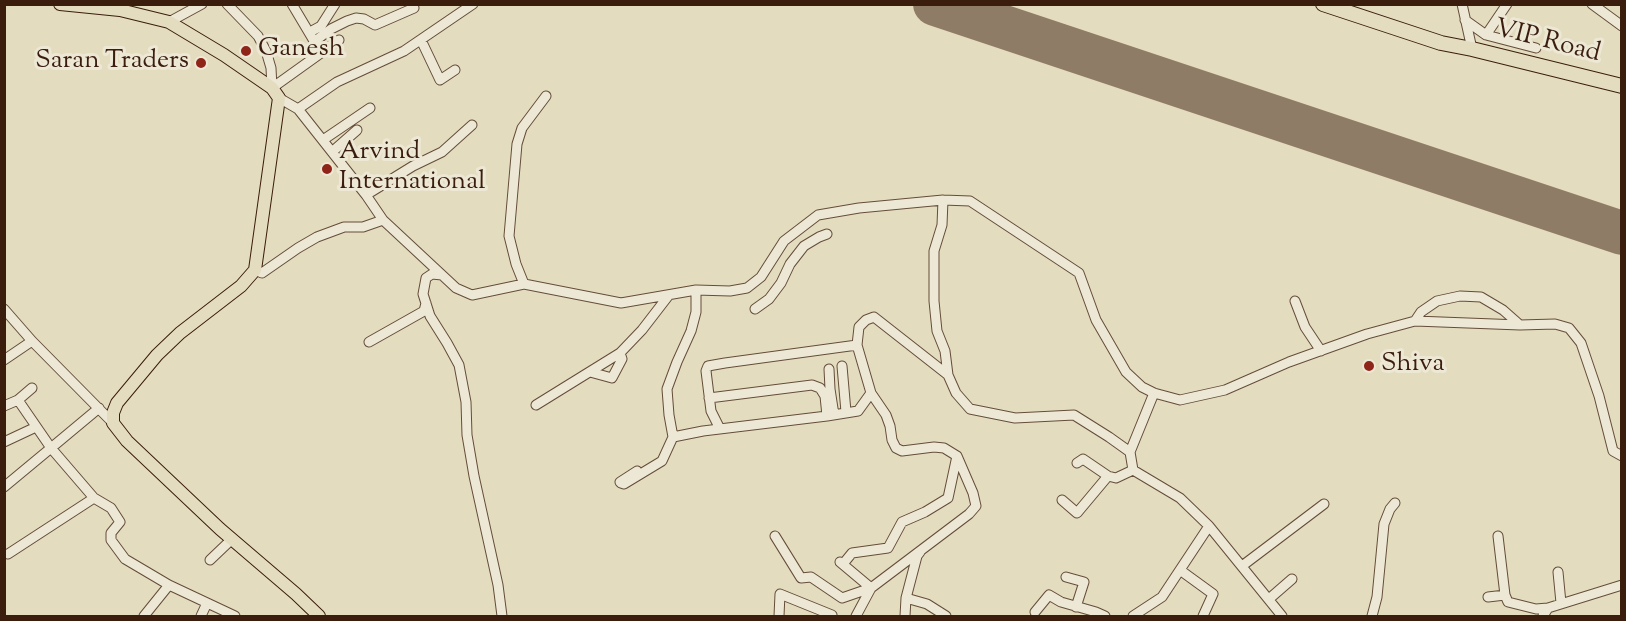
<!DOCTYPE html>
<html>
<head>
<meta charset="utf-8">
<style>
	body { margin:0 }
	#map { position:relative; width:1626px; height:621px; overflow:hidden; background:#e4dcbe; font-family:"Sorts Mill Goudy",serif }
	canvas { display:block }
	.frame { position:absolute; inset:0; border:6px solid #3a1d0d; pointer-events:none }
</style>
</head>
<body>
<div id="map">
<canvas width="1626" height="621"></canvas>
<div class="frame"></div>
</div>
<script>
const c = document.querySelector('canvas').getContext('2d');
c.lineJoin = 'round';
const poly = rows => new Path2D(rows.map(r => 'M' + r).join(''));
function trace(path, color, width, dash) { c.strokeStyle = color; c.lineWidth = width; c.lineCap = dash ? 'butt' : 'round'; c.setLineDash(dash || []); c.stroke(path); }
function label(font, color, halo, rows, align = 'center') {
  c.font = font + ' "Sorts Mill Goudy",serif'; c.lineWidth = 6; c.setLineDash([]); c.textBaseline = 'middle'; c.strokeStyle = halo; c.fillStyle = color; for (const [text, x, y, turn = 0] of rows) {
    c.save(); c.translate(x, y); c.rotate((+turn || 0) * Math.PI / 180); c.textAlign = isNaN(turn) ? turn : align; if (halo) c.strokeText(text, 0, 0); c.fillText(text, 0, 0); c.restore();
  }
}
const runway = poly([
	[935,4,1622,233]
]);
const minor = poly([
	[227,4,258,36,266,51,271,68,272,88],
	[292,4,317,46],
	[1462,4,1472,49],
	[1592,4,1622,26],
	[1465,20,1486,35,1536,48],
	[169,22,202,4],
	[310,32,321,26,335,4],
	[1486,35,1507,4],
	[421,40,440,80,455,70],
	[315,41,331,29,347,21,356,18,364,19,375,25,414,8,411,4],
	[272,88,339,40],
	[546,96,522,128,517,144,509,236,516,264,524,284,621,303,696,290,730,291,747,288,761,277,784,241,818,215,859,208,943,200,970,201,1079,273,1096,320,1126,372,1142,387,1154,393,1180,400,1225,390,1289,362,1367,334,1415,321,1520,325,1555,324,1569,328,1581,343,1599,396,1613,451,1622,456],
	[279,98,298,109,366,195,383,220,456,288,472,295,524,284],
	[298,109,337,82,404,51,473,4],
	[323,140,370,108],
	[332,152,357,130],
	[366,195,413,166,442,152,472,125],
	[943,200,942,225,934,251,934,301,937,331,945,351,948,375,956,393,970,409,1015,418,1074,415,1109,437,1130,452,1133,470,1180,498,1209,526,1282,616],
	[255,270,262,273,298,248,317,237,344,227,363,227,383,220],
	[442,275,432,274,426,278,423,294,430,316,447,343,459,365,466,402,467,435,474,476,498,585,502,616],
	[1295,301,1305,327,1321,351],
	[4,309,32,341],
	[755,309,769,299,781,283,790,264,804,246,819,237,827,234],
	[1415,321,1421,312,1437,301,1460,296,1481,297,1503,310,1520,325],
	[369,342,424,311,426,303],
	[4,360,32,341,113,423],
	[842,366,846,412],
	[829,369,830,389,834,415],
	[590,372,612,378,622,359,620,353],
	[709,398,812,385,820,388,825,396,827,416],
	[18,400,32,388],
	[536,405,620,353,642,330,669,295],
	[4,406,18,400,51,448,99,408],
	[720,429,711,411,706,371,708,366,725,363,857,345],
	[673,437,703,431,827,416,858,411,871,393],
	[4,442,36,427],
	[1130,452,1154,393],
	[1077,463,1083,459,1108,476,1116,478,1133,470],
	[637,471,620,482,621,483,624,484,662,461,673,437,669,415,667,389,677,362,691,331,696,312,696,290],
	[4,487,51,448,94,498,111,508,120,522,111,533,111,540,125,559,169,585,235,616],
	[1062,500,1077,513,1108,476],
	[775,536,801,578,811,577,842,598,871,588,840,562],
	[1498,536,1505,595,1508,602,1536,609,1548,608],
	[8,554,94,498],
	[210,560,232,539],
	[843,564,852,553,888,548,902,522,925,512,948,498,957,456],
	[1242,566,1324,504],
	[1180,570,1213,594,1203,616],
	[1558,572,1561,603],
	[1066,577,1084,582,1076,607],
	[1488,597,1505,595],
	[906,598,927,604,946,616],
	[1269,599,1292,579],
	[1035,612,1049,595,1061,602,1096,612,1105,616],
	[144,616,169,585],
	[201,616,207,603],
	[779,616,780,594,832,615],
	[856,616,871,588,969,514,976,506,973,493,957,456,944,448,934,447,902,451,896,448,892,440,890,426,886,415,871,393,857,345,859,327,866,320,874,317,948,375],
	[905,616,906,598,917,556,920,552],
	[1133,616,1162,597,1209,526],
	[1372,616,1377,597,1384,524,1390,509,1395,503],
	[1543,616,1548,608,1622,585]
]);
const major = poly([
	[60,4,120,10,169,22,224,55,272,88,279,98,255,270,241,286,180,333,157,355,117,403,113,413,113,423,127,441,220,529,296,594,319,616]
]);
const highway = poly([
	[1323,4,1441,43,1472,49,1622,86]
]);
const markers = [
	[246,51,6,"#8f2418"],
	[201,63,6,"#8f2418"],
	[327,169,6,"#8f2418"],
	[1369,366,6,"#8f2418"]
];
const streetNames = [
	["VIP Road",1547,43,14]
];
const poiNames = [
	["Ganesh",258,51],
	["Saran Traders",189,63,"right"],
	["Arvind",339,154],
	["International",339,184],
	["Shiva",1381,366]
];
trace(runway, '#8f7c66', 44);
trace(minor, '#644d39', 11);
trace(major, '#3a1d0d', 14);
trace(highway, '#3a1d0d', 16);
trace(minor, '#ede8d5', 9);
trace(major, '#e4dcbe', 12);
trace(highway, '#e4dcbe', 14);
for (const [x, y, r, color] of markers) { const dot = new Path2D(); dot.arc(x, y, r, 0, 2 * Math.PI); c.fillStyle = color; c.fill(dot); trace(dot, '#ede8d5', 2); }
label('26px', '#3a1d0d', '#ede8d5', streetNames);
label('26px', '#3a1d0d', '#ede8d5', poiNames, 'left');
</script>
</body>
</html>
